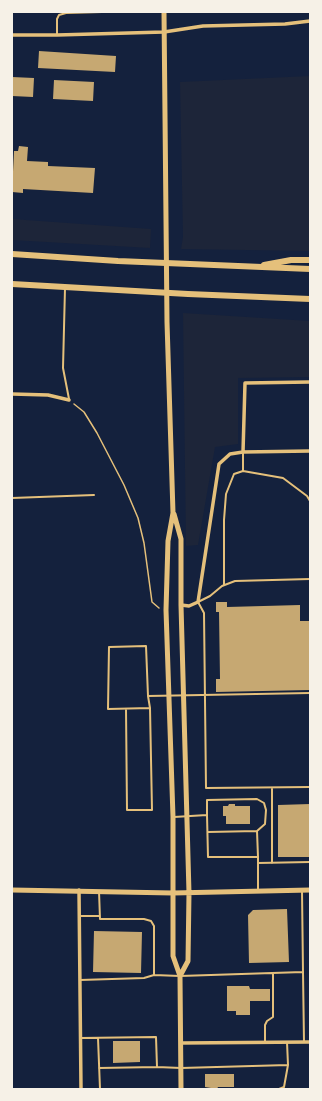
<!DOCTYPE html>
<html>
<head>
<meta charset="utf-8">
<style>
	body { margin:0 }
	#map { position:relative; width:322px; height:1101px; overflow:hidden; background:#14213d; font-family:"Asap Condensed",sans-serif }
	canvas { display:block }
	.frame { position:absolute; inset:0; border:13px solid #f6f1e7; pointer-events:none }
</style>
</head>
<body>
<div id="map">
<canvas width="322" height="1101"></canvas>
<div class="frame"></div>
</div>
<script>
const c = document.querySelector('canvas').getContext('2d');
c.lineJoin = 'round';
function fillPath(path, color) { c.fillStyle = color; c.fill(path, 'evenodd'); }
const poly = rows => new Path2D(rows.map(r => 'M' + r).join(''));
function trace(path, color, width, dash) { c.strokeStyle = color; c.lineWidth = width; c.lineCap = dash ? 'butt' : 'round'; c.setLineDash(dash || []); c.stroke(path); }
const green = poly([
	[310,76,310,251,181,249,183,237,180,82],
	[12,219,151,229,150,248,12,240],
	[183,313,310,321,310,377,238,378,238,444,215,447,198,545,186,546]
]);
const building = poly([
	[39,51,116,56,115,72,38,68],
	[12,77,34,78,33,97,12,96],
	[54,80,94,82,93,101,53,99],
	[19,146,28,147,27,161,48,162,48,166,95,168,93,193,23,189,23,193,12,192,14,151,18,151],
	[216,602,227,602,227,607,300,605,300,621,310,621,310,690,216,692,216,679,220,679,219,612,216,612],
	[229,804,235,804,235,806,250,806,250,824,226,824,226,816,223,816,223,806,228,806],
	[310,804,310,857,278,857,278,805],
	[287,909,289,962,249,963,248,915,253,910],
	[94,931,142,932,141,973,93,972],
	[227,986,249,986,250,989,270,989,270,1001,250,1001,250,1015,236,1015,236,1011,227,1011],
	[113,1041,140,1041,140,1062,113,1063],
	[205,1074,234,1074,234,1087,218,1087,217,1089,205,1087]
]);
const path = poly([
	[74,404,84,412,97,433,124,485,138,518,144,543,152,602,159,608]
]);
const service = poly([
	[57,34,57,19,59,15,66,13,102,12],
	[65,288,63,368,69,399],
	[243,471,283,478,307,496,310,501],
	[12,498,94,495],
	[310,579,235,581,222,586,210,596,198,602,204,613,206,788,310,787],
	[224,585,224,520,226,494,234,474,243,471,243,452],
	[148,696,310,693],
	[126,709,127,810,152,810,150,708,148,696,146,646,109,647,108,709,150,708],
	[272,788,272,863],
	[207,815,207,800,257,799,264,803,266,810,265,824,257,831,208,832],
	[174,817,207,815,208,857,258,857,258,890],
	[257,831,258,857],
	[258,863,310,862],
	[99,891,100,919,144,919,151,921,154,926,154,975,180,976,303,972,302,891],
	[79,916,100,916],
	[303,972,304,1042],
	[80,980,144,978,154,975],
	[80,1038,156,1037,157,1067],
	[98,1038,100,1089],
	[265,1042,265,1025,267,1021,273,1017,273,973],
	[99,1068,157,1067,181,1068,288,1065],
	[279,1089,284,1087,288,1065,287,1042]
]);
const minor = poly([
	[12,35,57,35,164,32,203,26,285,24,310,21],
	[12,394,48,395,69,400],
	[243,452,245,383,310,382],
	[181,605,189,606,198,602,219,464,230,454,243,452,310,451],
	[79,890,81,1089],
	[181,1043,310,1042]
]);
const secondary = poly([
	[164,12,167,322,173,513,168,541,166,610,173,817,173,956,180,976,181,1089],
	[174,514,181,539,181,605,189,893,188,961,180,976],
	[12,890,173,893,310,890]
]);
const motorway = poly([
	[12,254,118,261,310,269],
	[264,265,291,260,310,260],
	[12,284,188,294,310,299]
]);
fillPath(green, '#1d2539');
fillPath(building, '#c6a872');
trace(path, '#e5c07b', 1.5);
trace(service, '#e5c07b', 2);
trace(minor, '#e5c07b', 3.5);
trace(secondary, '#e5c07b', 5);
trace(motorway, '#e5c07b', 6);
</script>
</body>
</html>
